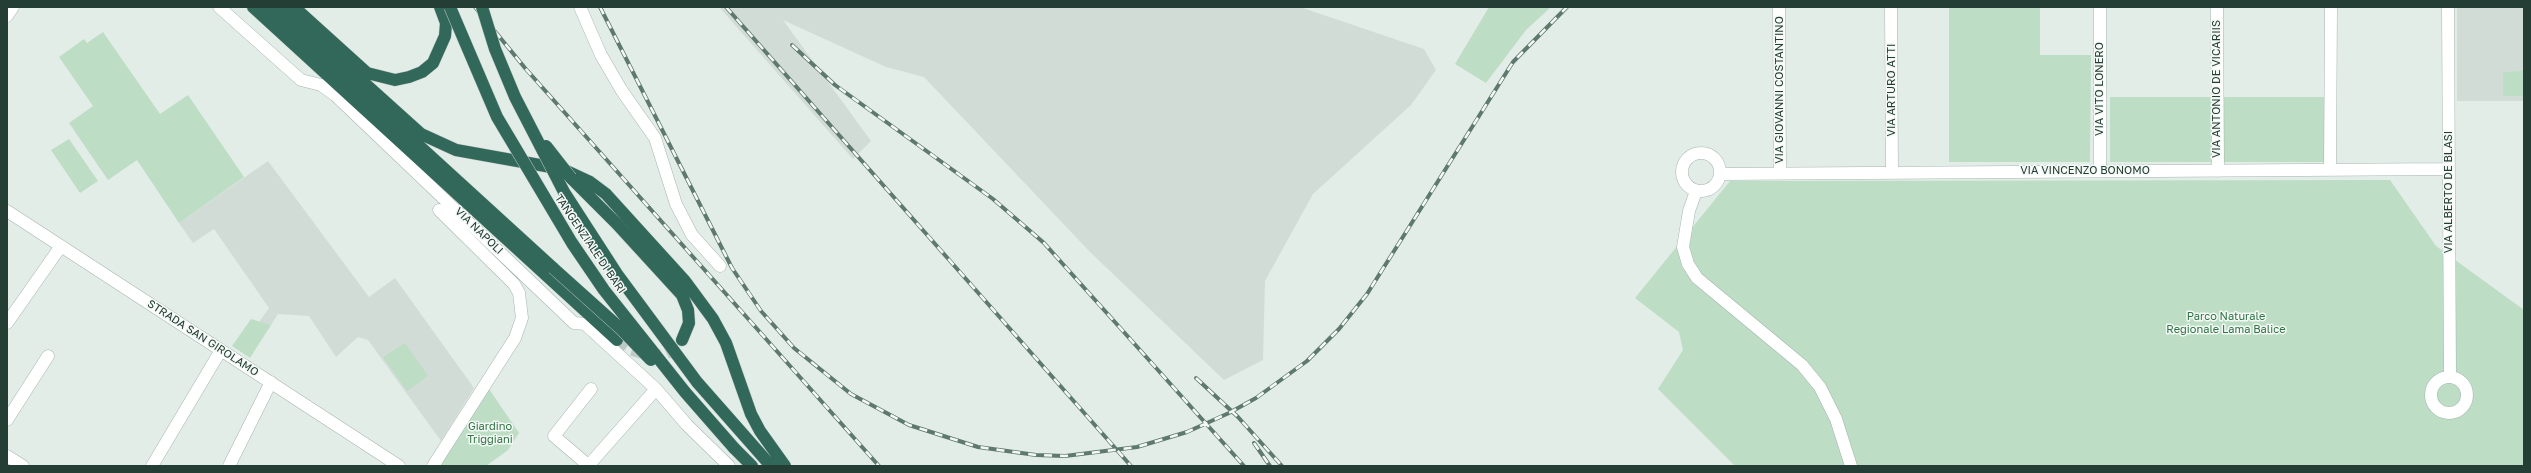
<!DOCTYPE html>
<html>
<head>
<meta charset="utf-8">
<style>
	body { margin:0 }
	#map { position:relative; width:2531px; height:473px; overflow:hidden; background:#e3ede8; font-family:"Golos Text",sans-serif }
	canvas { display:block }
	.frame { position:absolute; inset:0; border:8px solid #243d35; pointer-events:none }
</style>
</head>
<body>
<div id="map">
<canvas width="2531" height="473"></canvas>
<div class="frame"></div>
</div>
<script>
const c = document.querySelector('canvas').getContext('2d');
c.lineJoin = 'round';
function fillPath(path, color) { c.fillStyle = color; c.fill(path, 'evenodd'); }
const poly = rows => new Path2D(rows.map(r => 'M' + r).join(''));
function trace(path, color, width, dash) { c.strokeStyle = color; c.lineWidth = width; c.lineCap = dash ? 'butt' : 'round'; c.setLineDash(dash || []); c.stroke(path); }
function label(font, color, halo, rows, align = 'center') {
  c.font = font + ' "Golos Text",sans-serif'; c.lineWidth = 3; c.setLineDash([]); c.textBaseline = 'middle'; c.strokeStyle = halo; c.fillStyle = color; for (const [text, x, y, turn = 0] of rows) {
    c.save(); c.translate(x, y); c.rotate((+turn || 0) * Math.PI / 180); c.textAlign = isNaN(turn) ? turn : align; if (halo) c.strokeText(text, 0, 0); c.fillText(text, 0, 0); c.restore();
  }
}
const built = poly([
	[719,7,1300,7,1424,49,1436,70,1411,105,1313,194,1265,281,1263,360,1224,380,1090,252,924,77,886,67,783,20,871,141,853,159],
	[2457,7,2524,7,2524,101,2457,101],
	[268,161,369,297,395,278,474,388,441,441,368,340,358,337,336,357,309,316,278,314,271,325,259,322,269,308,214,229,193,243,179,223]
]);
const green = poly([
	[1489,7,1551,7,1526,30,1486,83,1455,64],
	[1949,7,2040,7,2040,55,2091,55,2090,162,1949,162],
	[103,32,160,114,188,95,244,177,179,223,137,160,108,180,69,123,93,106,59,57,84,39,87,43],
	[2524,71,2524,96,2503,96,2503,72],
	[2110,97,2211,97,2211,162,2110,162],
	[2224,97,2324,97,2324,162,2224,162],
	[69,139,98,181,80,193,51,150],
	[2390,180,2436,246,2524,310,2524,466,1735,466,1658,389,1683,350,1679,332,1635,298,1730,181],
	[251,319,271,325,250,358,232,346],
	[405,343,428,376,407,391,383,357],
	[489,389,519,433,508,450,486,466,440,466]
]);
const highwayTunnel = poly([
	[617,340,629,349,652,356,663,355,675,349,682,340]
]);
const minor = poly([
	[219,7,301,80,321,85,335,95,574,323,585,324,656,389,687,425,729,466],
	[580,7,601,55,622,91,655,138,676,204,692,235,720,266],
	[1779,7,1780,173],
	[1891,7,1892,172],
	[2100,7,2100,171],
	[2217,7,2218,171],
	[2448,7,2450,377],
	[7,16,13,7],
	'1682 172a19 19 0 1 1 38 0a19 19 0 1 1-38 0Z',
	[2330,170,2331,7],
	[1721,174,2449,169],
	[1696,191,1689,211,1683,247,1688,264,1697,278,1802,365,1820,387,1836,419,1851,466],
	[7,211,399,466],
	[7,323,61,246],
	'2431 395a18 18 0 1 1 36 0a18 18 0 1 1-36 0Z',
	[7,420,48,356],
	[7,456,23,466],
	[152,466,221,350],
	[229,466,271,382],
	[433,466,515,338,522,318,519,293,514,284,439,210],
	[588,466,656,389],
	[589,466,554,436,591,389]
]);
const highway = poly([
	[253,7,617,340],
	[267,7,553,268],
	[280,7,421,134,456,150,562,169,590,182,606,194,685,281,713,319,726,343,751,414,760,431,785,466],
	[294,7,367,73,395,80,409,77,422,72,433,63,445,36,446,23,440,7],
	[571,178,617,224,682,295,688,310,689,323,682,340],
	[697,382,771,466],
	[734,448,752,466]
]);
const rail = poly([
	[475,7,525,68,879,466],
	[600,7,732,268,761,311,794,348,851,394,909,425,978,447,1036,455,1065,456,1137,447,1187,432,1229,413,1256,398,1307,361,1339,329,1367,294,1513,62,1567,7],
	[726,7,1131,466],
	[792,45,835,85,993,199,1044,243,1244,466],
	[1196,378,1238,417,1282,466],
	[1254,443,1270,466]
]);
const highwayBridge = poly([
	[450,7,497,117,572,243,604,290,685,392,734,448],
	[482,7,495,49,515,97,564,192,617,274,697,382],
	[546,146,571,178],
	[553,268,621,329,651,360]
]);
const streetNames = [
	["VIA VITO LONERO",2100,89,-90],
	["VIA ANTONIO DE VICARIIS",2217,89,-90],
	["VIA GIOVANNI COSTANTINO",1780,90,-90],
	["VIA ARTURO ATTI",1892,90,-90],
	["VIA VINCENZO BONOMO",2085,171],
	["VIA ALBERTO DE BLASI",2449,192,-90],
	["VIA NAPOLI",479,231,44],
	["TANGENZIALE DI BARI",590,244,56],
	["STRADA SAN GIROLAMO",203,338,33]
];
const parkNames = [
	["Parco Naturale",2226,317],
	["Regionale Lama Balice",2226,330],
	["Giardino",490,427],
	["Triggiani",490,440]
];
fillPath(built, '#d2dcd7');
fillPath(green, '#bdddc4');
trace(highwayTunnel, '#bdcac4', 12, [12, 6]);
trace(minor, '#a6b5af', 13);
trace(highway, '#c2c9c6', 13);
trace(minor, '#fff', 12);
trace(highway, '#31685a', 12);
trace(rail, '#5e7970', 4);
trace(rail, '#f4f9f6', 2.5, [8]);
trace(highwayBridge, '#c2c9c6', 13, []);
trace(highwayBridge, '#31685a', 12);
label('11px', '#243d35', '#f4f9f6', streetNames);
label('11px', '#2f7346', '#f4f9f6', parkNames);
</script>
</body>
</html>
